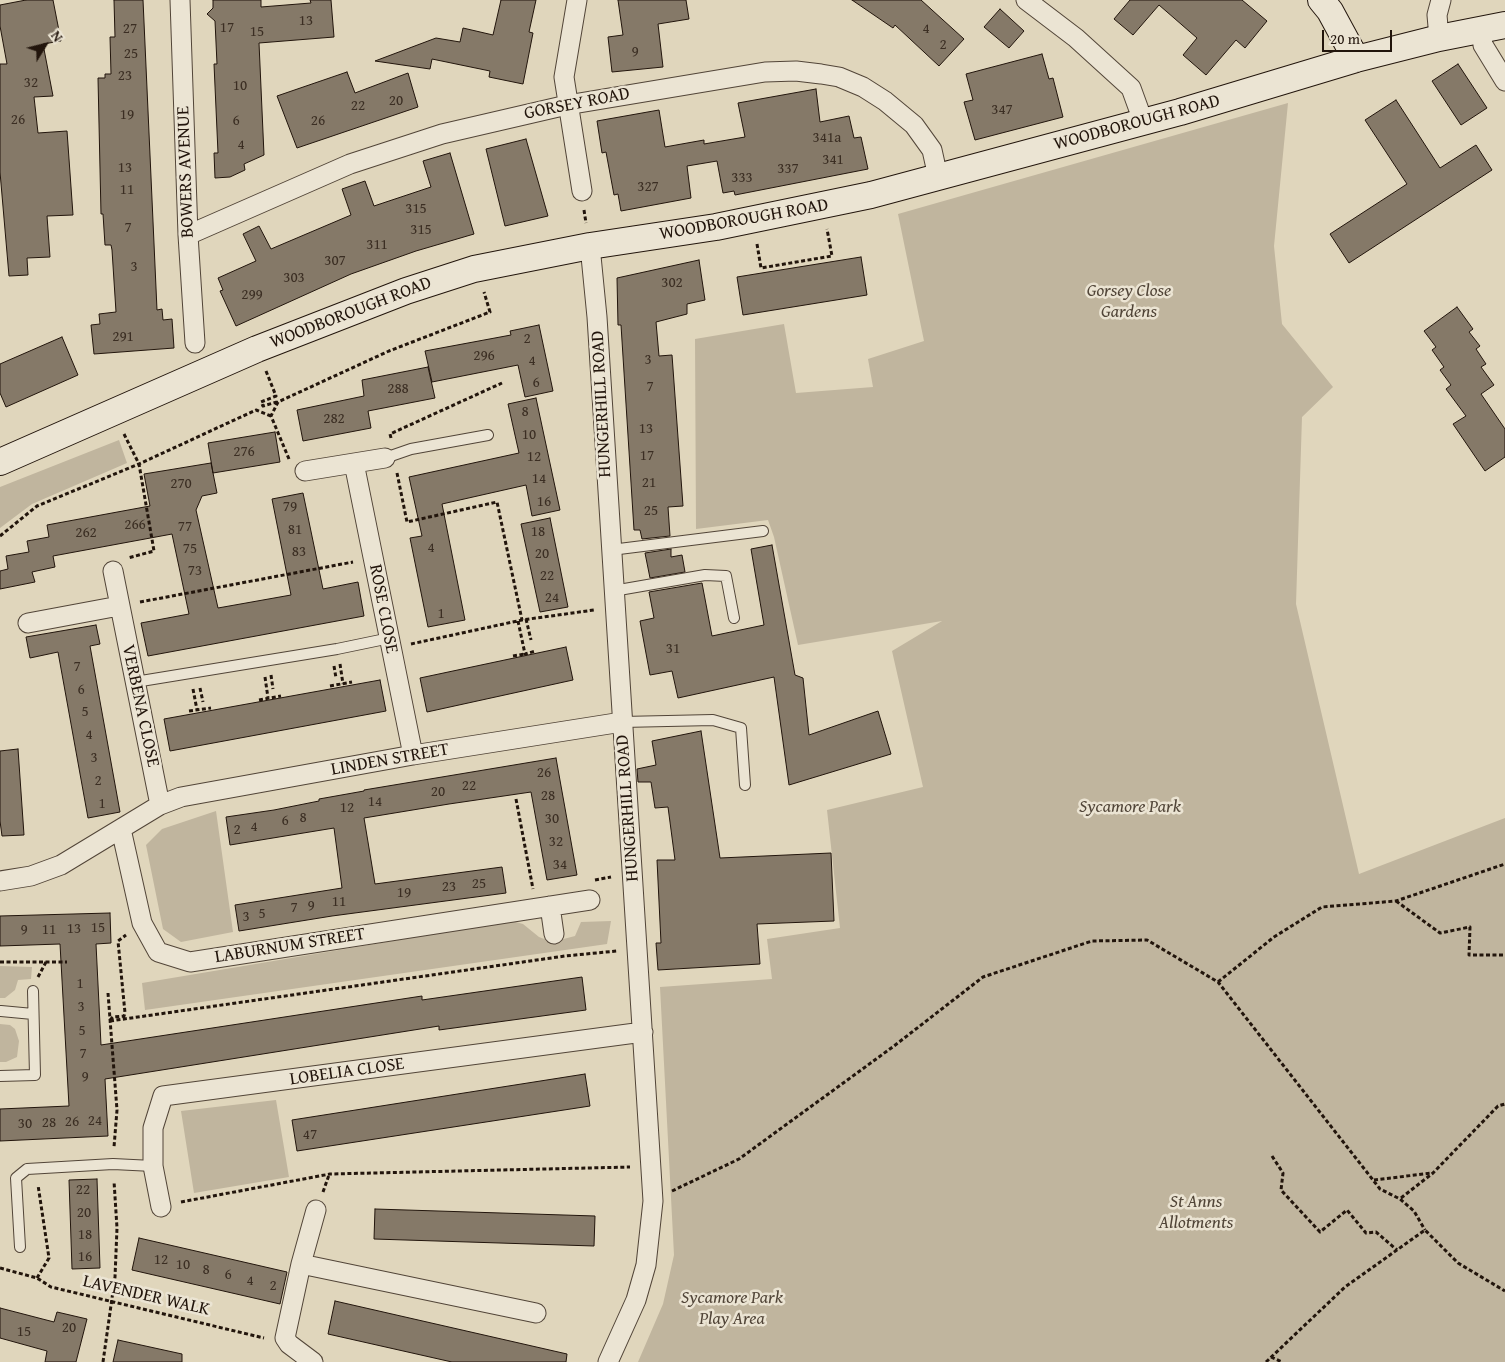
<!DOCTYPE html>
<html>
<head>
<meta charset="utf-8">
<style>
	body { margin:0 }
	#map { position:relative; width:1505px; height:1362px; overflow:hidden; background:#e0d6bc; font-family:"Gentium Book Plus",serif }
	canvas { display:block }
	.north { position:absolute; left:20px; top:20px; width:50px; height:50px; -webkit-text-stroke:4px #ebe4d3; paint-order:stroke; rotate:54deg; font-size:14px; font-weight:700; line-height:20px; text-align:center; color:#22150c }
	.north::after { content:''; display:block; margin:auto; width:18px; height:22px; background:#22150c; clip-path:polygon(50% 0,100% 100%,50% 72%,0 100%) }
	.scale { position:absolute; left:1322px; top:30px; width:70px; height:22px; box-sizing:border-box; border:2px solid #22150c; border-top:0; padding-left:6px; font-size:15px; line-height:18px; white-space:nowrap; color:#22150c; -webkit-text-stroke:4px #ebe4d3; paint-order:stroke }
</style>
</head>
<body>
<div id="map">
<canvas width="1505" height="1362"></canvas>
<div class="north">N</div>
<div class="scale">20 m</div>
</div>
<script>
const c = document.querySelector('canvas').getContext('2d');
c.lineJoin = 'round';
function fillPath(path, color) { c.fillStyle = color; c.fill(path, 'evenodd'); }
const poly = rows => new Path2D(rows.map(r => 'M' + r).join(''));
function trace(path, color, width, dash) { c.strokeStyle = color; c.lineWidth = width; c.lineCap = dash ? 'butt' : 'round'; c.setLineDash(dash || []); c.stroke(path); }
function label(font, color, halo, rows, align = 'center') {
  c.font = font + ' "Gentium Book Plus",serif'; c.lineWidth = 5; c.setLineDash([]); c.textBaseline = 'middle'; c.strokeStyle = halo; c.fillStyle = color; for (const [text, x, y, turn = 0] of rows) {
    c.save(); c.translate(x, y); c.rotate((+turn || 0) * Math.PI / 180); c.textAlign = isNaN(turn) ? turn : align; if (halo) c.strokeText(text, 0, 0); c.fillText(text, 0, 0); c.restore();
  }
}
const green = poly([
	[1288,103,1274,246,1282,324,1333,387,1302,417,1296,604,1359,874,1505,818,1505,1362,638,1362,663,1304,674,1255,660,987,772,979,767,939,840,928,827,810,923,787,892,651,942,621,798,645,774,537,768,520,696,529,695,339,784,324,796,393,873,387,868,359,924,341,898,214],
	[119,440,127,463,32,504,0,528,0,487],
	[216,811,233,932,181,942,163,929,146,845,162,829],
	[512,921,523,924,539,937,552,942,575,936,581,922,611,921,607,944,145,1010,142,983],
	[0,966,32,967,31,979,18,980,15,990,5,998,0,998],
	[0,1024,10,1025,15,1029,19,1041,17,1057,6,1062,0,1062],
	[276,1100,289,1177,194,1193,181,1111]
]);
const building = poly([
	[26,0,53,0,61,41,43,44,53,96,34,97,38,133,67,131,73,215,47,216,50,257,27,258,28,275,9,276,0,172,0,64,7,64,0,26,0,5,26,0],
	[114,0,143,0,157,310,162,309,163,320,172,319,174,348,94,354,91,325,100,324,99,314,116,312,112,250,111,245,105,245,103,214,101,214,98,78,105,78,105,74,111,74,110,37,115,37,114,0],
	[213,0,261,0,261,7,311,3,310,0,331,0,334,37,259,43,264,155,244,164,245,170,230,177,215,178,214,153,218,153,214,64,217,64,215,21,207,14,213,8,213,0],
	[501,0,536,0,529,32,533,33,523,84,489,77,490,71,432,59,430,69,375,61,436,38,460,42,463,28,493,35,501,0],
	[618,0,686,0,689,19,658,24,663,67,612,72,608,37,623,35,618,0],
	[852,0,921,0,964,39,939,66,895,25,893,28,852,0],
	[1130,0,1242,0,1267,21,1245,48,1236,40,1206,75,1183,55,1197,38,1159,5,1133,35,1114,19,1130,0],
	[1000,9,1024,31,1009,48,984,27,1000,9],
	[1042,54,1049,79,1053,78,1063,117,975,140,964,102,973,100,966,74,1042,54],
	[1458,64,1487,108,1461,125,1432,81,1458,64],
	[347,72,355,93,408,73,418,107,297,148,277,96,347,72],
	[816,89,820,122,849,116,854,138,861,137,868,169,735,195,734,191,723,193,717,161,687,166,691,198,621,211,618,194,614,195,606,152,602,153,597,121,659,110,665,147,704,140,704,144,745,137,738,103,816,89],
	[1396,100,1440,168,1476,145,1492,170,1349,263,1330,234,1407,184,1365,120,1396,100],
	[526,139,548,216,505,226,486,149,526,139],
	[450,153,474,234,416,251,351,274,236,326,220,291,223,290,218,278,256,261,243,234,259,226,271,249,351,215,342,189,365,181,374,206,431,187,423,161,450,153],
	[861,257,867,295,743,315,737,277,861,257],
	[699,260,705,300,687,304,687,314,656,322,659,356,672,355,683,506,668,507,670,536,642,539,640,530,634,530,621,325,618,325,617,278,699,260],
	[1457,307,1473,329,1469,332,1480,346,1476,349,1486,364,1481,367,1494,385,1481,394,1505,429,1505,457,1485,471,1453,424,1466,416,1446,389,1451,385,1440,370,1444,367,1432,350,1436,347,1424,331,1457,307],
	[539,325,553,391,525,397,518,365,432,382,425,351,511,335,510,331,539,325],
	[62,337,78,375,6,407,0,393,0,364,62,337],
	[428,367,435,398,368,411,371,428,303,441,297,410,364,396,362,380,428,367],
	[536,398,560,510,532,516,526,485,442,504,465,620,428,627,410,538,422,536,409,477,519,453,508,404,536,398],
	[275,432,280,462,213,473,208,443,275,432],
	[211,463,217,493,202,496,196,510,218,608,291,595,272,499,303,493,323,589,358,582,364,616,148,656,141,623,189,614,172,534,53,556,55,567,32,572,35,582,0,589,0,571,8,569,6,556,29,552,27,541,49,537,47,525,150,506,144,474,211,463],
	[550,518,568,607,540,612,521,524,550,518],
	[772,545,795,675,803,678,809,735,878,711,891,754,789,785,774,677,678,698,672,671,650,675,640,621,654,618,649,592,702,583,712,636,764,625,751,549,772,545],
	[671,549,671,557,682,555,685,572,650,578,645,553,671,549],
	[96,625,100,644,90,646,120,812,88,818,58,652,30,658,26,637,96,625],
	[566,647,573,680,427,712,420,678,566,647],
	[380,680,386,711,170,751,164,719,380,680],
	[701,731,720,858,831,853,834,921,757,924,760,964,658,970,656,943,661,943,657,860,675,860,668,807,655,808,651,782,638,782,637,769,656,765,652,741,701,731],
	[18,749,24,835,2,836,0,821,0,751,18,749],
	[556,758,577,875,547,880,531,792,449,804,364,818,375,884,502,867,506,893,332,916,239,931,235,905,342,888,334,828,230,845,226,817,274,810,319,801,319,799,364,791,364,790,556,758],
	[110,913,111,943,96,944,101,1045,422,996,422,1000,582,977,586,1010,439,1030,439,1026,105,1079,108,1136,0,1141,0,1109,69,1106,60,944,0,946,0,916,110,913],
	[585,1074,590,1106,297,1151,292,1120,585,1074],
	[97,1179,100,1268,72,1269,69,1180,97,1179],
	[375,1209,595,1216,594,1246,374,1239,375,1209],
	[139,1238,287,1272,280,1304,132,1270,139,1238],
	[335,1301,567,1354,566,1362,452,1362,328,1334,335,1301],
	[0,1308,54,1322,57,1312,87,1319,76,1362,45,1362,47,1351,0,1338,0,1308],
	[118,1340,182,1354,182,1362,113,1362,118,1340]
]);
const path = poly([
	[584,210,586,223],
	[757,244,761,268,832,256,827,229],
	[266,371,276,396,261,402,263,406,277,402],
	[124,434,139,464,154,551,128,558],
	[391,438,390,434,502,383],
	[289,459,271,416,278,402,389,351,490,312,484,292],
	[397,473,407,522,497,502,522,620],
	[0,536,37,506,139,464,256,410,271,416],
	[140,602,353,562],
	[526,619,531,640],
	[518,621,525,654,536,651],
	[411,644,522,620,594,610],
	[513,656,525,654],
	[340,664,343,684],
	[334,666,336,678],
	[271,675,273,689],
	[265,677,268,698],
	[330,686,352,682],
	[200,688,203,702],
	[193,689,197,710],
	[259,700,281,696],
	[189,711,211,708],
	[516,799,533,889],
	[595,880,611,877],
	[1396,901,1440,933,1470,927,1469,955,1505,955],
	[0,962,67,962],
	[38,977,46,962],
	[1218,982,1274,937,1322,907,1396,901,1505,864],
	[108,993,117,1110,114,1147],
	[110,1020,113,1017,124,1016,125,1013,118,941,126,935],
	[110,1021,565,956,617,951],
	[1272,1156,1283,1173,1281,1190,1320,1232,1347,1210,1366,1233,1376,1232,1397,1250],
	[1374,1180,1432,1173],
	[672,1191,739,1159,894,1046,983,977,1092,941,1147,940,1218,982,1373,1180,1380,1189,1400,1199,1414,1211,1425,1230],
	[323,1192,329,1175],
	[1401,1198,1433,1173,1498,1106,1505,1104],
	[181,1202,330,1174,630,1167],
	[0,1268,37,1278,51,1287,264,1338],
	[37,1278,49,1258,38,1185],
	[1271,1357,1282,1362],
	[103,1362,115,1277,117,1228,114,1181],
	[1266,1362,1345,1287,1425,1230,1458,1263,1505,1291]
]);
const lane = poly([
	[385,458,411,449,488,435],
	[611,550,763,531],
	[613,591,705,575,726,576,734,618],
	[135,682,337,649,390,638],
	[622,722,713,720,741,728,745,785],
	[1,1011,33,1014],
	[0,1076,35,1075,33,991],
	[20,1247,16,1178,27,1169,113,1164,153,1166]
]);
const street = poly([
	[180,0,188,235,195,343],
	[577,0,564,77,582,191],
	[1026,0,1076,38,1131,88,1143,121],
	[1481,30,1483,45,1505,81],
	[1439,38,1437,15,1441,0],
	[188,235,350,164,442,134,567,105,765,72,796,71,821,74,839,77,863,87,885,101,914,125,932,150,938,177],
	[590,246,597,317,653,1201,646,1265,636,1300,608,1362],
	[354,463,413,755],
	[305,471,385,458],
	[113,571,160,805],
	[28,623,119,606],
	[121,829,142,923,158,952,190,962,590,900],
	[0,881,31,876,61,865,160,805,181,797,413,755,622,722],
	[550,906,554,934],
	[161,1207,153,1166,153,1128,163,1096,643,1032],
	[301,1264,536,1313],
	[313,1362,289,1344,285,1338,301,1264,316,1210]
]);
const secondary = poly([
	[1321,0,1330,11,1356,59],
	[0,462,257,349,406,291,474,269,590,246,716,227,871,195,1180,112,1356,59,1439,38,1505,25]
]);
const numberNames = [
	["13",306,21],
	["17",227,28],
	["27",130,29],
	["4",926,29],
	["15",257,32],
	["2",943,45],
	["9",635,52],
	["25",131,54],
	["23",125,76],
	["32",31,83],
	["10",240,86],
	["20",396,101],
	["22",358,106],
	["347",1002,110],
	["19",127,115],
	["26",18,120],
	["6",236,121],
	["26",318,121],
	["341a",827,138],
	["4",241,145],
	["341",833,160],
	["13",125,168],
	["337",788,169],
	["333",742,178],
	["327",648,187],
	["11",127,190],
	["315",416,209],
	["7",128,228],
	["315",421,230],
	["311",377,245],
	["307",335,261],
	["3",134,267],
	["303",294,278],
	["302",672,283],
	["299",252,295],
	["291",123,337],
	["2",527,339],
	["296",484,356],
	["3",648,360],
	["4",532,361],
	["6",536,383],
	["7",650,387],
	["288",398,389],
	["8",525,412],
	["282",334,419],
	["13",646,429],
	["10",529,435],
	["276",244,452],
	["17",647,456],
	["12",534,457],
	["14",539,479],
	["21",649,483],
	["270",181,484],
	["16",544,502],
	["79",290,507],
	["25",651,511],
	["266",135,525],
	["77",185,527],
	["81",295,530],
	["18",538,532],
	["262",86,533],
	["4",431,548],
	["75",190,549],
	["83",299,552],
	["20",542,554],
	["73",195,571],
	["22",547,576],
	["24",552,598],
	["1",441,614],
	["31",673,649],
	["7",77,667],
	["6",81,690],
	["5",85,712],
	["4",89,735],
	["3",94,758],
	["26",544,773],
	["2",98,781],
	["22",469,786],
	["20",438,792],
	["28",548,796],
	["14",375,802],
	["1",102,804],
	["12",347,808],
	["8",303,818],
	["30",552,819],
	["6",285,821],
	["4",254,827],
	["2",237,830],
	["32",556,842],
	["34",560,865],
	["25",479,884],
	["23",449,887],
	["19",404,893],
	["11",339,902],
	["9",311,906],
	["7",294,908],
	["5",262,914],
	["3",246,917],
	["15",98,928],
	["13",74,929],
	["9",24,930],
	["11",49,930],
	["1",80,984],
	["3",81,1007],
	["5",82,1031],
	["7",83,1054],
	["9",85,1077],
	["24",95,1121],
	["26",72,1122],
	["28",49,1123],
	["30",25,1124],
	["47",310,1135],
	["22",83,1190],
	["20",84,1213],
	["18",85,1235],
	["16",85,1257],
	["12",161,1260],
	["10",183,1265],
	["8",206,1270],
	["6",228,1275],
	["4",250,1281],
	["2",273,1286],
	["20",69,1328],
	["15",24,1332]
];
const streetNames = [
	["GORSEY ROAD",577,104,-11],
	["WOODBOROUGH ROAD",1137,123,-15],
	["BOWERS AVENUE",186,172,-92],
	["WOODBOROUGH ROAD",744,220,-10],
	["WOODBOROUGH ROAD",351,313,-21],
	["HUNGERHILL ROAD",602,404,-93],
	["ROSE CLOSE",383,609,79],
	["VERBENA CLOSE",140,706,78],
	["LINDEN STREET",390,760,-10],
	["HUNGERHILL ROAD",628,808,-94],
	["LABURNUM STREET",290,946,-9],
	["LOBELIA CLOSE",347,1072,-8],
	["LAVENDER WALK",146,1296,13]
];
const parkNames = [
	["Gorsey Close",1129,291],
	["Gardens",1129,312],
	["Sycamore Park",1130,807],
	["St Anns",1196,1202],
	["Allotments",1196,1223],
	["Sycamore Park",732,1298],
	["Play Area",732,1319]
];
fillPath(green, '#c0b59e');
fillPath(building, '#857968');
trace(building, '#22150c', 1);
trace(lane, '#524538', 12);
trace(street, '#524538', 21);
trace(secondary, '#22150c', 28);
trace(path, '#22150c', 3, [4, 2.5]);
trace(lane, '#ebe4d3', 10);
trace(street, '#ebe4d3', 19);
trace(secondary, '#ebe4d3', 26);
label('15px', '#3b2e23', null, numberNames);
label('18px', '#22150c', '#ebe4d3', streetNames);
label('italic 18px', '#514538', '#ebe4d3', parkNames);
</script>
</body>
</html>
